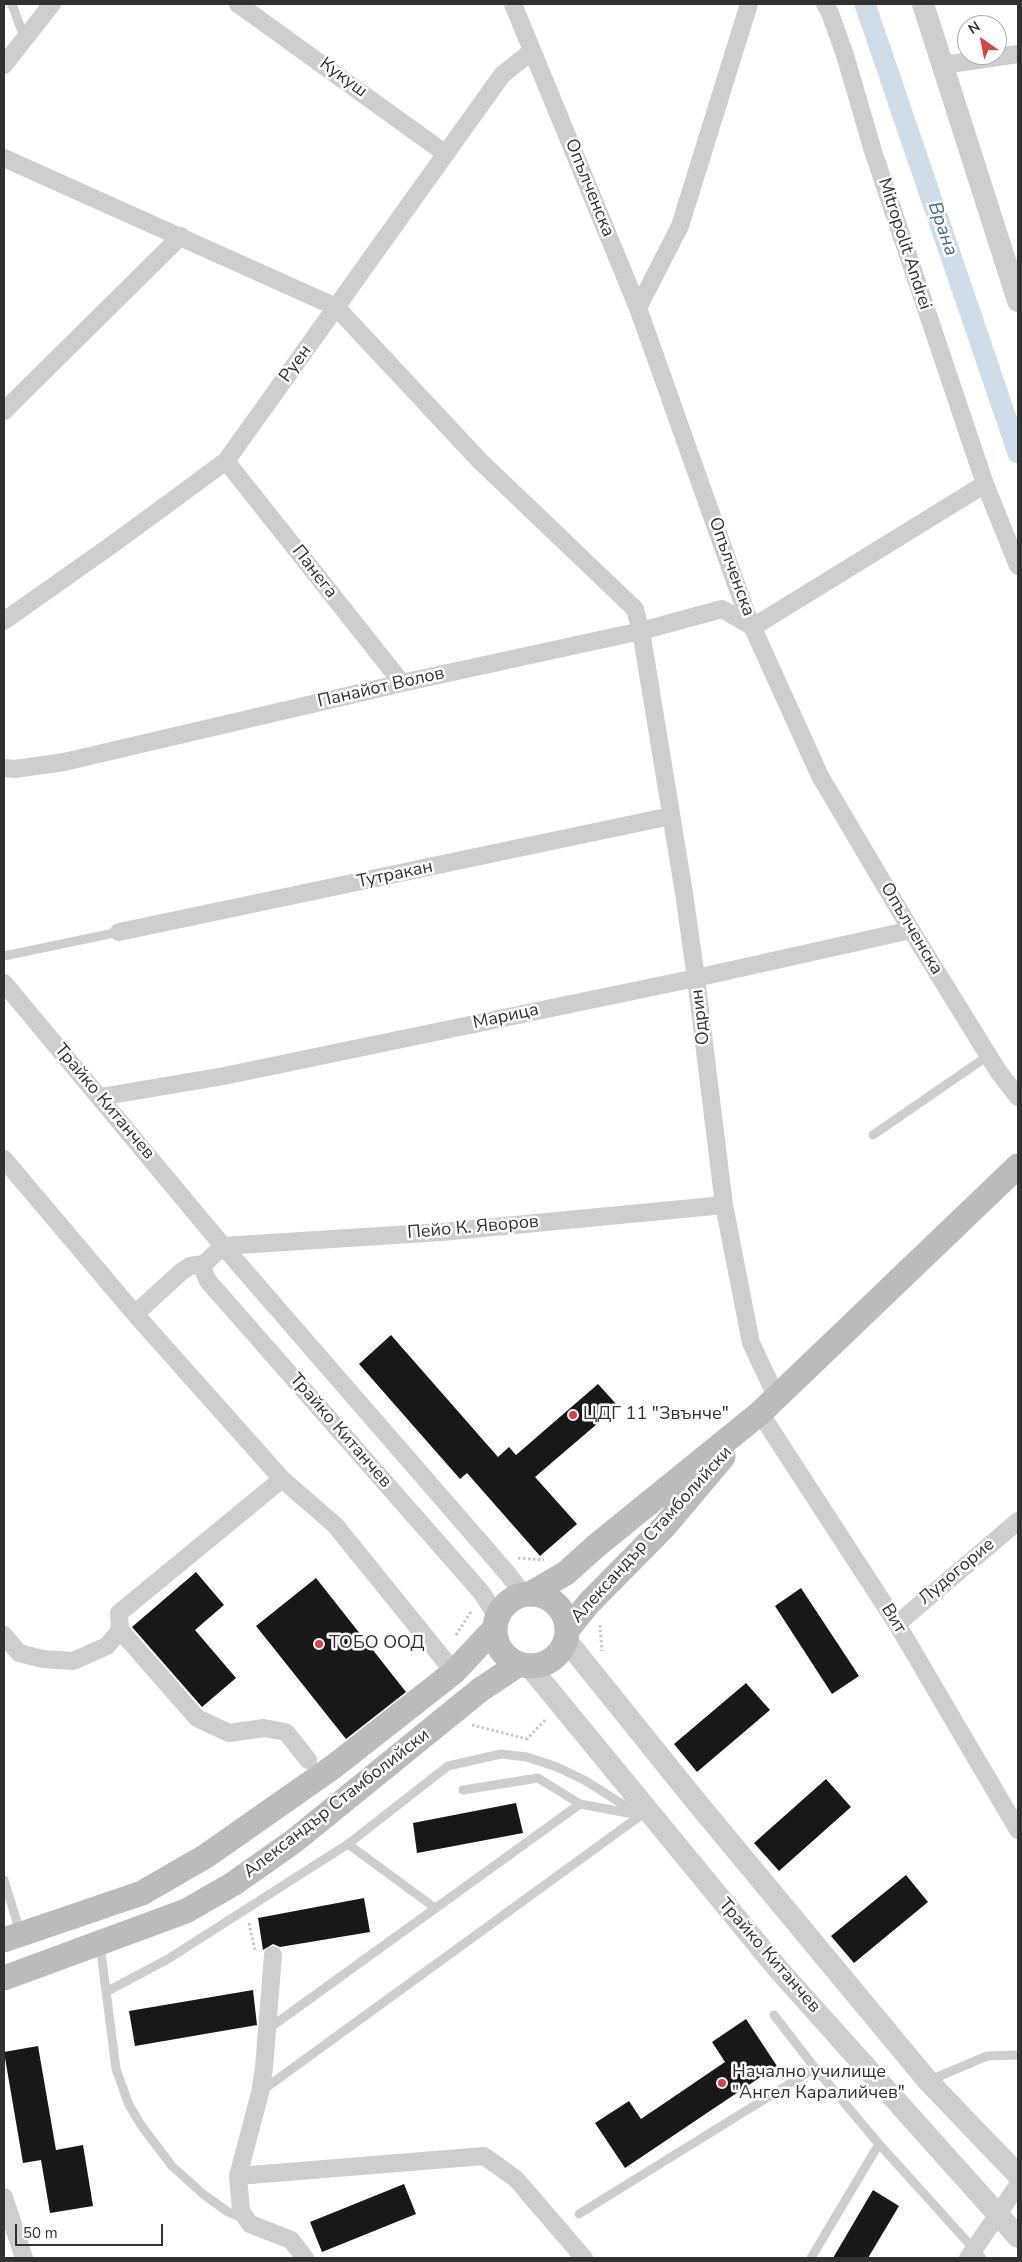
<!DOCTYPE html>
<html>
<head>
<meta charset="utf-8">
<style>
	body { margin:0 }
	#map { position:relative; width:1022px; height:2262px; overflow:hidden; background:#fff; font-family:"Nunito Sans",sans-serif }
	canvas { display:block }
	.frame { position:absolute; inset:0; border:5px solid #313131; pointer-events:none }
	.north { position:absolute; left:957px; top:15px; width:50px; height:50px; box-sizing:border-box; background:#fff; border:1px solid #adadad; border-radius:50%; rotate:327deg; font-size:14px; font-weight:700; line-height:20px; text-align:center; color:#313131 }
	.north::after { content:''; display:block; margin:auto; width:18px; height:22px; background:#d74444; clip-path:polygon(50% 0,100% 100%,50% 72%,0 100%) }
	.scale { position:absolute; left:15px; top:2224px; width:148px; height:22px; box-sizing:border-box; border:2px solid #313131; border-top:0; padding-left:6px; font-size:15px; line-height:18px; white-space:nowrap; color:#313131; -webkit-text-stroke:4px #fff; paint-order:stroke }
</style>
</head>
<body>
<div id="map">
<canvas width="1022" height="2262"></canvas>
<div class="frame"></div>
<div class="north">N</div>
<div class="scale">50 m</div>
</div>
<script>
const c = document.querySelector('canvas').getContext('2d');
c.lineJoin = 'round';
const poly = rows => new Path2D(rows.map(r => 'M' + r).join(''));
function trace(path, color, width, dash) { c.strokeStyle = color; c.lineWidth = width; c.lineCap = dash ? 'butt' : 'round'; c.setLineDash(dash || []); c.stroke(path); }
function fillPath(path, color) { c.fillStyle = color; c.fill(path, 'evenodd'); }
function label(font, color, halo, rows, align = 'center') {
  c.font = font + ' "Nunito Sans",sans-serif'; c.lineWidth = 5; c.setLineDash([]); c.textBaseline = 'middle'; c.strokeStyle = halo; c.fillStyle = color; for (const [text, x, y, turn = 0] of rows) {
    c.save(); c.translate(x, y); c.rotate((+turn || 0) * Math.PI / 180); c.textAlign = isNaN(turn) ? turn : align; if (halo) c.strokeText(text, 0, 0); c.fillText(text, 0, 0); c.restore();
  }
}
const canal = poly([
	[865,4,1018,453]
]);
const building = poly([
	[391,1335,498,1457,509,1447,516,1455,598,1384,618,1406,535,1477,577,1524,540,1556,467,1473,460,1479,359,1364],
	[196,1572,224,1605,195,1630,236,1678,202,1707,132,1627],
	[316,1578,406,1692,346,1739,256,1626],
	[801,1588,859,1676,832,1694,775,1606],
	[746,1683,770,1710,697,1772,674,1744],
	[826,1779,851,1807,779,1871,754,1843],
	[516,1803,523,1833,417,1853,413,1823],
	[906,1875,928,1902,854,1963,831,1936],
	[364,1898,370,1932,280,1947,273,1944,263,1950,258,1918],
	[253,1990,257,2025,135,2046,129,2011],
	[746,2019,777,2066,625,2168,595,2123,629,2101,641,2119,725,2062,712,2042],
	[38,2046,56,2150,83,2145,93,2206,50,2213,41,2160,23,2163,4,2052],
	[404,2184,416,2214,322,2252,310,2222],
	[873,2190,899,2206,868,2258,833,2258]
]);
const path = poly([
	[518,1558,544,1560],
	[600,1625,602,1651],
	[456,1635,472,1610],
	[472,1725,527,1739],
	[526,1740,546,1719],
	[249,1923,255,1951]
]);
const service = poly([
	[12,4,21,29,28,35],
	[4,956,119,932],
	[873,1135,989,1055],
	[463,1790,538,1778,580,1804,634,1814],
	[348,1844,435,1908],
	[4,1880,20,1932],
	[100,1944,116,2069,129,2105,141,2125,172,2166,203,2194,228,2212,243,2218],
	[106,1992,168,1959,348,1844,448,1766,501,1754,527,1757,557,1767,586,1781,641,1816],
	[774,2015,815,2068,879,2144,982,2258],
	[268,2029,580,1804],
	[928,2081,987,2056,1018,2055],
	[260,2092,644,1813],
	[579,2214,815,2068],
	[811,2258,879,2144]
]);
const minor = poly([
	[238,4,446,154],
	[513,4,638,308,747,615,820,776,911,930,998,1071,1018,1097],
	[825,4,830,13,845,55,873,151,985,484],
	[4,65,52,4],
	[943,65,1018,54],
	[4,158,336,307,480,461,635,609,641,631,684,893,696,978,724,1205,751,1343,777,1398],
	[638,308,680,226,749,4],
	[4,411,181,236],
	[226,461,402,683],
	[4,621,113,544,226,461,502,75,532,51],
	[4,768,15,769,64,762,402,683,641,631,722,609,753,627,985,484,1018,566],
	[119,932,671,816],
	[4,983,223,1246,507,1573,524,1595],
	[100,1097,224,1076,696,978,911,930],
	[4,1159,135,1314,282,1479,335,1525,454,1672],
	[223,1246,442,1232,724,1205],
	[223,1246,204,1264,204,1272,208,1281,482,1593,497,1617],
	[135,1314,181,1272,190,1266,204,1264],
	[760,1413,897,1624,1018,1830],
	[897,1624,1018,1521],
	[120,1630,119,1613,282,1479],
	[4,1635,19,1653,43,1659,73,1661,107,1646,120,1630,197,1718,229,1733,264,1728,286,1732,308,1760],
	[273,1955,264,2068,260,2093,238,2176,241,2211,250,2224,291,2240,305,2258],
	[238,2176,484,2156,516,2179,584,2258],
	[4,2197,24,2258],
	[968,2258,1018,2185]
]);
const tertiary = poly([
	[923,4,1018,301],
	[566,1640,694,1799,928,2081,1018,2175],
	[530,1667,779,1970,1018,2237]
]);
const secondary = poly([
	'495 1630a36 36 0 1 1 72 0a36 36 0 1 1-72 0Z',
	[530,1594,566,1573,596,1546,760,1413,1018,1166],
	[568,1629,589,1603,664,1527,723,1457],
	[4,1940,142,1893,206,1856,333,1767,454,1672,495,1628],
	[4,1978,186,1911,233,1884,294,1841,480,1690,519,1664]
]);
const markers = [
	[573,1415,5,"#d74444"],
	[319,1644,5,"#d74444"],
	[722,2083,5,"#d74444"]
];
const streetNames = [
	["Кукуш",343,78,36],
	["Опълченска",589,188,68],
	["Mitropolit Andrei",904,244,72],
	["Руен",296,364,-54],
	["Опълченска",731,567,70],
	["Панега",314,572,52],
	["Панайот Волов",381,688,-13],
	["Тутракан",395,875,-12],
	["Опълченска",911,929,59],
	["Марица",506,1017,-12],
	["Одрин",701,1017,-97],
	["Трайко Китанчев",104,1102,50],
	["Пейо К. Яворов",473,1228,-5],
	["Трайко Китанчев",340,1431,49],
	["Александър Стамболийски",652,1535,-48],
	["Лудогорие",957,1572,-40],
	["Вит",893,1619,58],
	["Александър Стамболийски",337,1804,-38],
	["Трайко Китанчев",769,1956,49]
];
const poiNames = [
	["ЦДГ 11 \"Звънче\"",583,1415],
	["ТОБО ООД",329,1644],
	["Начално училище",732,2073],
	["\"Ангел Каралийчев\"",732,2094]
];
const waterNames = [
	["Врана",942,229,71]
];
trace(canal, '#ceddea', 21);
fillPath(building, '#181818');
trace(path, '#c8c8c8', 3, [2.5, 2.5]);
trace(service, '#cecece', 9);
trace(minor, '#cecece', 18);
trace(tertiary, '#cecece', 22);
trace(secondary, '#bbb', 25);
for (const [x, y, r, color] of markers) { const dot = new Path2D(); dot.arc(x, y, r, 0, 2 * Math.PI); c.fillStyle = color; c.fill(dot); trace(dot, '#fff', 2); }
label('18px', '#313131', '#fff', streetNames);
label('18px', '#313131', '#fff', poiNames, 'left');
label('italic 19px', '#456b8d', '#fff', waterNames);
</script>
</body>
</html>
